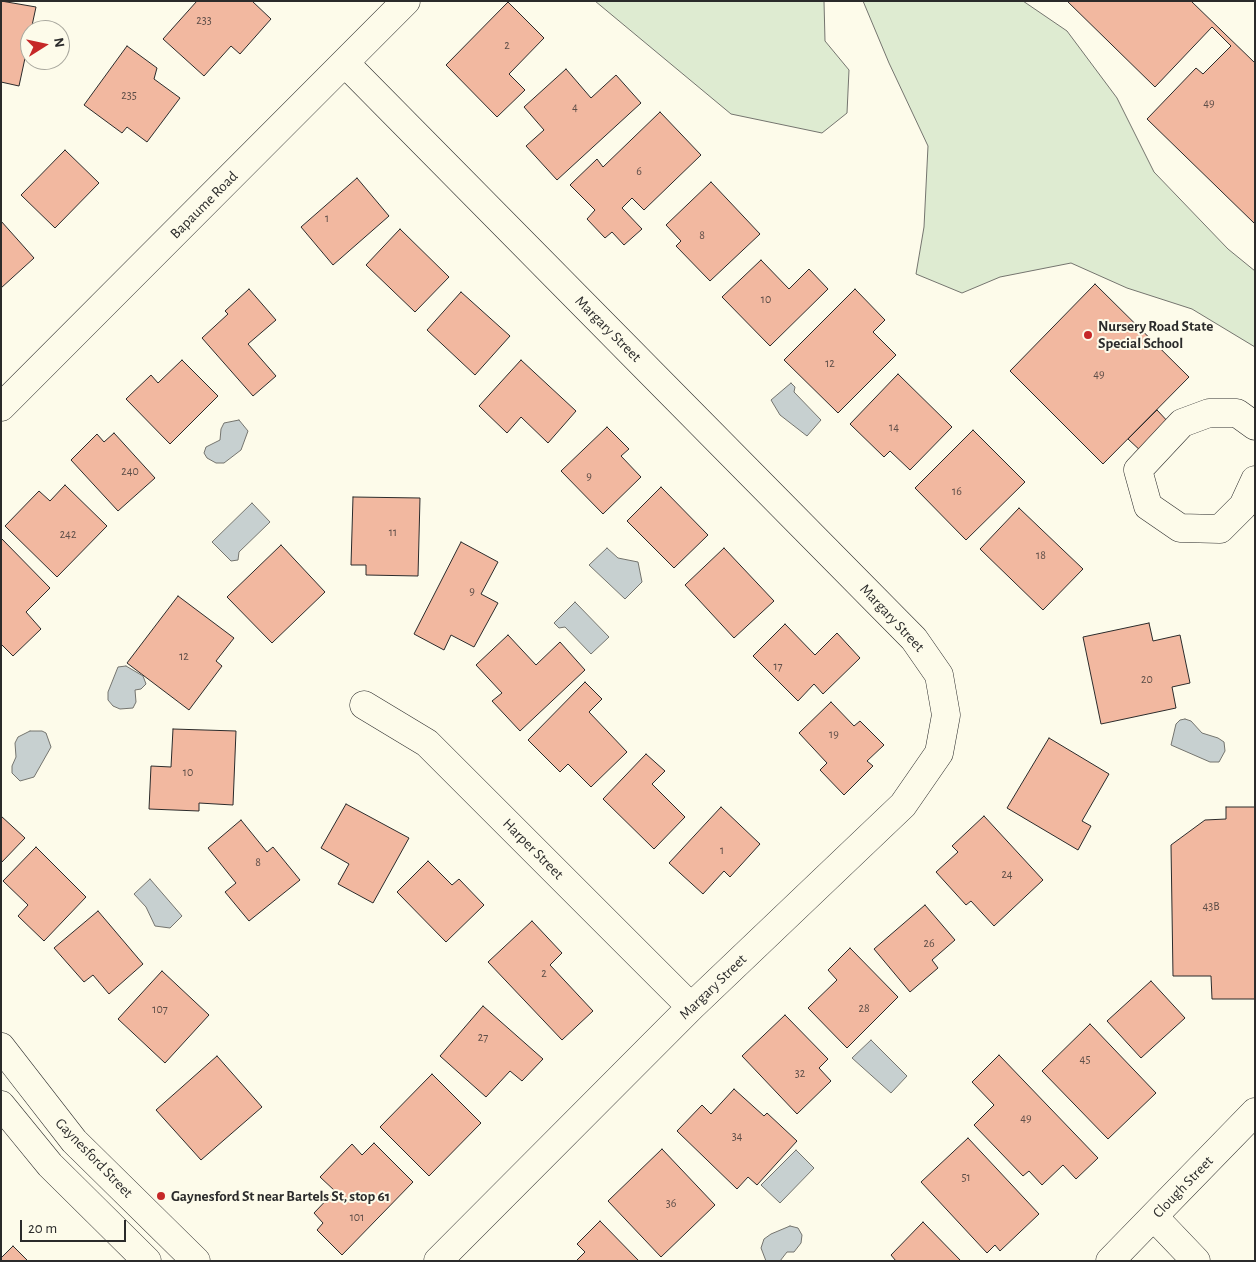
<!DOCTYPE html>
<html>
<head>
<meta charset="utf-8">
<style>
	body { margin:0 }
	#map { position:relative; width:1256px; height:1262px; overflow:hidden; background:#fdfbea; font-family:"Alegreya Sans",sans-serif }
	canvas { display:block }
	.frame { position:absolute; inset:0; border:2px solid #2b2b2b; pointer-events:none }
	.north { position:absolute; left:20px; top:20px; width:50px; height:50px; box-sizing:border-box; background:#fdfbea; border:1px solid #a9a89e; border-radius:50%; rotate:80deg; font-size:14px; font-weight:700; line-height:20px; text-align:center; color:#2b2b2b }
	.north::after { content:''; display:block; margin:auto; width:18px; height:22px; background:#c62828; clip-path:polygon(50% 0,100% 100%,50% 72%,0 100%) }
	.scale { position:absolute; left:20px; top:1220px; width:106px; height:22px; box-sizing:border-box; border:2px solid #2b2b2b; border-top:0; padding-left:6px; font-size:15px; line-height:18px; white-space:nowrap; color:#2b2b2b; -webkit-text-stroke:4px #fdfbea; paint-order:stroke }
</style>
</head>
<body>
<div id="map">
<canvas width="1256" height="1262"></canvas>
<div class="frame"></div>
<div class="north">N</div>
<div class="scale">20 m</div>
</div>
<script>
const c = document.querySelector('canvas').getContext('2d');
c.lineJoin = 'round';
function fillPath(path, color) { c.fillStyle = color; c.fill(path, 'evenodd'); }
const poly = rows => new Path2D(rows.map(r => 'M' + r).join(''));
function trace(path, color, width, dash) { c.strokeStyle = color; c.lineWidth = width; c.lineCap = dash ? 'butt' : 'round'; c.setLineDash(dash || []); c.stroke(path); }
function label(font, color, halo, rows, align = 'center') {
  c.font = font + ' "Alegreya Sans",sans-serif'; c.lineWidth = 4; c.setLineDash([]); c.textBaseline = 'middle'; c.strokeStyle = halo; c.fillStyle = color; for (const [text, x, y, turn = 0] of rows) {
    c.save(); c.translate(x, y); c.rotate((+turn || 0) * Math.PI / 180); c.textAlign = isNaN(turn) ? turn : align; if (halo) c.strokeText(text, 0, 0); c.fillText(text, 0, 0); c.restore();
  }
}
const green = poly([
	[595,1,824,1,825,41,849,70,847,113,822,133,731,114,595,1],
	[863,1,1023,1,1067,31,1117,98,1154,172,1228,249,1255,271,1255,347,1192,309,1127,288,1071,263,1000,277,962,293,916,274,924,227,928,146,889,63,863,1]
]);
const water = poly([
	[791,383,795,387,794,392,821,420,807,436,780,415,771,400,791,383],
	[239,420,248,431,241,450,224,463,216,463,207,458,204,453,206,447,220,440,221,429,224,423,239,420],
	[252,503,270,522,239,552,238,560,231,561,212,542,252,503],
	[607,548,618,558,638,562,642,582,625,599,589,565,607,548],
	[575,602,609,637,591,654,565,627,559,628,554,623,575,602],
	[126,666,143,676,146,684,141,689,135,690,136,702,133,708,120,709,113,706,108,700,108,692,118,667,126,666],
	[1185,719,1191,721,1202,733,1218,738,1224,742,1225,751,1219,762,1210,762,1171,745,1176,724,1180,720,1185,719],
	[30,731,42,731,46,733,51,747,34,777,20,781,12,773,12,766,16,757,15,743,18,737,30,731],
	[150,879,182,916,170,928,155,926,146,907,134,894,150,879],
	[871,1040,907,1076,891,1093,852,1058,871,1040],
	[796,1150,814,1168,780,1203,761,1185,796,1150],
	[790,1226,798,1228,802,1235,801,1243,794,1252,787,1252,780,1261,766,1261,761,1248,764,1239,771,1234,790,1226]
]);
const building = poly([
	[1,1,36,7,19,86,1,82,1,1],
	[197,1,252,1,271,19,240,54,231,46,204,76,163,39,197,1],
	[1067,1,1191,1,1255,63,1255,224,1147,119,1196,68,1203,74,1231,46,1212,27,1155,87,1067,1],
	[508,2,544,38,509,74,525,90,497,117,446,65,508,2],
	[127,46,157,68,154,79,180,98,147,142,127,127,122,133,84,105,127,46],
	[566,69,591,98,616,75,641,103,557,180,526,146,544,130,524,107,566,69],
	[660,112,701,155,644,210,632,198,622,208,642,229,624,245,612,232,605,238,587,219,595,210,570,185,597,159,603,167,660,112],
	[65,150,99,183,55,228,21,195,65,150],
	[357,178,389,216,333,265,301,227,357,178],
	[711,182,760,234,710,281,676,246,681,241,666,225,711,182],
	[1,221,34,258,1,288,1,221],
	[400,229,449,277,415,312,366,265,400,229],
	[761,260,789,289,809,269,828,289,770,346,722,297,761,260],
	[1095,284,1189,377,1103,464,1010,371,1095,284],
	[249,289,276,320,248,344,276,376,253,396,202,338,228,314,225,311,249,289],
	[855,289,885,320,873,332,896,355,838,413,784,360,855,289],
	[461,292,510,336,475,375,427,330,461,292],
	[182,360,218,396,170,444,126,399,151,375,158,383,182,360],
	[521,360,576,411,548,443,521,417,507,433,479,406,521,360],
	[898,374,952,427,910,470,890,451,884,457,850,424,898,374],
	[1157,410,1171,425,1143,453,1128,439,1157,410],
	[607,427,629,449,621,456,641,477,603,514,561,471,607,427],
	[973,430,1025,482,966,540,915,488,973,430],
	[114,433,155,478,118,511,71,460,97,434,104,442,114,433],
	[65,485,107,526,57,577,5,526,39,491,50,501,65,485],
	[661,487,708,535,674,568,627,521,661,487],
	[353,497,420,498,418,576,366,575,366,565,351,565,353,497],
	[1019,508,1083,569,1043,610,980,549,1019,508],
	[1,538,50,588,26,612,41,629,13,656,1,644,1,538],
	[461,542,498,562,481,594,498,603,474,647,451,635,444,650,414,634,461,542],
	[281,545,325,592,272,643,227,597,281,545],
	[724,548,774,601,734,638,685,585,724,548],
	[178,596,234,638,216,661,222,666,189,710,127,663,178,596],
	[1149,623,1153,641,1180,635,1190,683,1172,687,1176,708,1101,724,1083,637,1149,623],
	[785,624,815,655,837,633,860,658,823,694,814,684,798,701,753,656,785,624],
	[508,635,536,665,560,642,585,670,520,731,492,701,502,693,476,665,508,635],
	[585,682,602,699,589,712,627,752,591,787,568,764,560,772,528,740,585,682],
	[831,702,854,726,860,721,884,745,867,761,873,766,844,795,820,770,827,763,799,733,831,702],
	[173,729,236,731,233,805,199,803,199,811,149,809,151,766,171,767,173,729],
	[1049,738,1109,774,1082,821,1091,826,1078,850,1007,808,1049,738],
	[646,754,665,771,652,784,685,817,654,849,603,799,646,754],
	[346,804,409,838,373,903,338,884,349,864,321,848,346,804],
	[721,807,760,844,730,877,724,871,703,894,669,863,721,807],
	[1226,807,1255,807,1255,999,1212,999,1211,976,1173,976,1171,845,1205,820,1226,819,1226,807],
	[1,816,25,838,1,863,1,816],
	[984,816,1043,880,994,926,971,901,966,905,936,872,958,852,952,846,984,816],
	[241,820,267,852,273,847,300,880,249,921,225,892,236,883,208,848,241,820],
	[36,847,86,897,44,941,18,916,28,905,3,881,36,847],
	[428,861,452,885,459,879,484,905,446,942,397,892,428,861],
	[925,905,955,940,932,960,938,968,910,992,874,949,925,905],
	[98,911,143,964,109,994,93,975,84,982,54,948,98,911],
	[532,921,562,953,550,965,593,1011,562,1040,488,962,532,921],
	[850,948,898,997,847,1048,808,1008,837,980,828,970,850,948],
	[162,971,209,1015,165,1063,118,1019,162,971],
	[1151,981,1185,1018,1141,1058,1107,1021,1151,981],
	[483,1006,543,1059,522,1081,510,1071,486,1097,440,1056,483,1006],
	[785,1015,828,1059,819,1068,831,1081,797,1114,742,1056,785,1015],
	[1090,1024,1156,1093,1108,1139,1042,1071,1090,1024],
	[999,1055,1098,1158,1076,1179,1063,1165,1042,1185,1029,1171,1023,1176,974,1125,994,1105,972,1082,999,1055],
	[217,1056,262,1107,201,1160,156,1110,217,1056],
	[432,1074,481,1123,429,1176,380,1127,432,1074],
	[734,1089,764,1116,767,1113,797,1141,757,1185,748,1177,737,1189,677,1131,702,1105,711,1114,734,1089],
	[968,1138,1039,1214,1000,1251,995,1245,987,1253,921,1182,968,1138],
	[374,1143,413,1182,342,1255,317,1230,323,1223,314,1213,335,1191,320,1177,352,1144,362,1155,374,1143],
	[662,1149,715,1205,661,1257,608,1201,662,1149],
	[600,1221,639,1261,576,1261,585,1252,577,1244,600,1221],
	[923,1222,961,1261,896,1261,891,1255,923,1222],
	[13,1246,28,1261,1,1261,1,1258,13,1246]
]);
const minor = poly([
	[346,64,914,639,939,675,946,715,939,753,903,805,691,1007,438,1261],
	[1,407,406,1],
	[1255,426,1237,413,1209,413,1182,423,1138,470,1148,506,1180,528,1220,529,1243,506,1255,480],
	[364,705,427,743,691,1007],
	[1,1047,74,1141,196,1261],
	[1,1105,50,1165,147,1261],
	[1154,1217,1196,1261],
	[1110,1261,1255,1112]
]);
const markers = [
	[1088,335,5,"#c62828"],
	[161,1196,5,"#c62828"]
];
const numberNames = [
	["233",204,20],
	["2",507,45],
	["235",129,95],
	["49",1209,103],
	["4",575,107],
	["6",639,171],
	["1",327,218],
	["8",702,235],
	["10",766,299],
	["12",830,363],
	["49",1099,374],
	["14",894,427],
	["240",130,471],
	["9",589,476],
	["16",957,491],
	["11",393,532],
	["242",68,534],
	["18",1041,555],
	["9",472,591],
	["12",184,656],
	["17",778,666],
	["20",1147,679],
	["19",834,734],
	["10",188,772],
	["1",722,850],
	["8",258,862],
	["24",1007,874],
	["43B",1211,906],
	["26",929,943],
	["2",544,973],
	["28",864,1008],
	["107",160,1009],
	["27",483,1037],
	["45",1085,1059],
	["32",800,1073],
	["49",1026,1118],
	["34",737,1136],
	["51",966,1177],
	["36",671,1203],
	["101",357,1217]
];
const streetNames = [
	["Bapaume Road",204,205,-45],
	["Margary Street",608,329,45],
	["Margary Street",892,618,47],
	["Harper Street",533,849,45],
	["Margary Street",713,987,-44],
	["Gaynesford Street",94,1158,46],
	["Clough Street",1183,1187,-46]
];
const poiNames = [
	["Nursery Road State",1098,326],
	["Special School",1098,343],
	["Gaynesford St near Bartels St, stop 61",171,1196]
];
fillPath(green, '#deebd1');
trace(green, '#74746e', 1);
fillPath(water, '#c7d0d0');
trace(water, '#74746e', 1);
fillPath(building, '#f2b8a0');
trace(building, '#2b2b2b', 1);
trace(minor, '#2b2b2b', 29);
trace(minor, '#fdfbea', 28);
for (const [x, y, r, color] of markers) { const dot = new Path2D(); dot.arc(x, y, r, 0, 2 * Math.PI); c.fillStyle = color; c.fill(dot); trace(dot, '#fdfbea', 2); }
label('12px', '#5d4e48', null, numberNames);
label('15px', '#2b2b2b', '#fdfbea', streetNames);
label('bold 15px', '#2b2b2b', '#fdfbea', poiNames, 'left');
</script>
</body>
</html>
